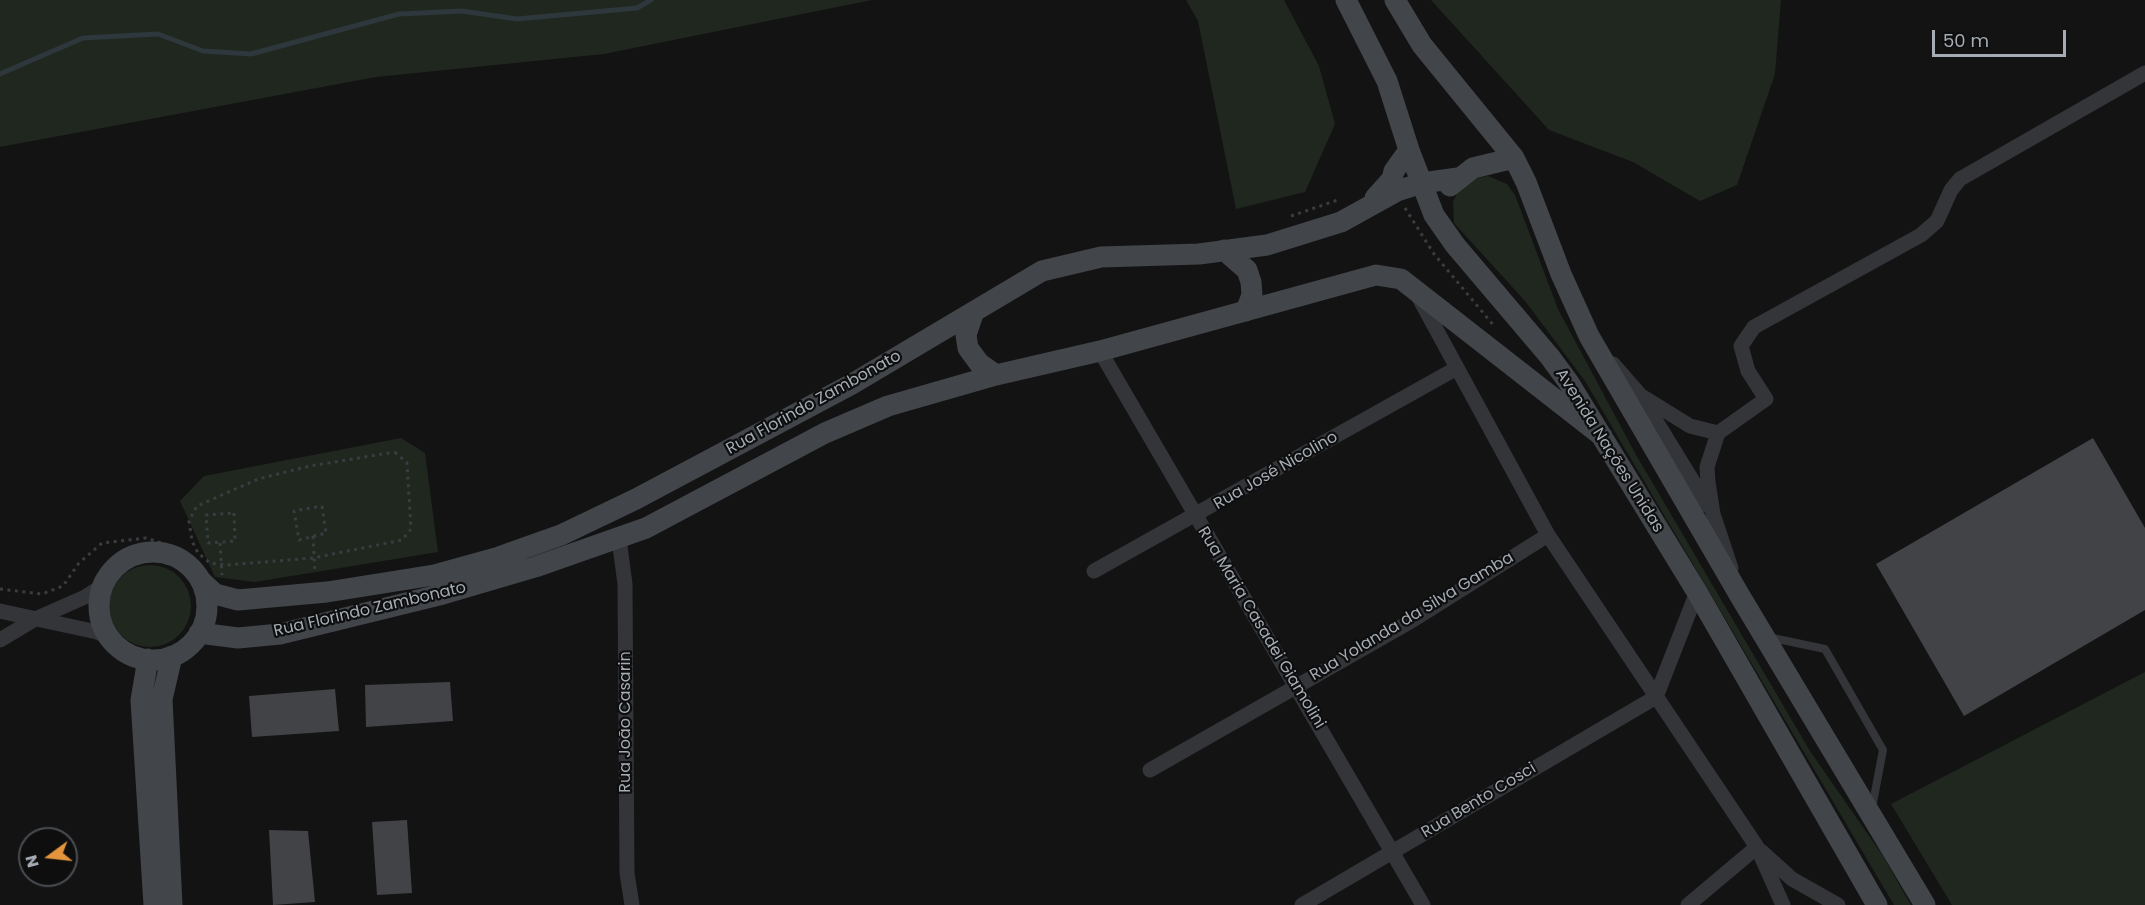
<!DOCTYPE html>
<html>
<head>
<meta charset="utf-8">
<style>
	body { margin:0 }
	#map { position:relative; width:2145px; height:905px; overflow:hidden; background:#131314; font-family:Poppins,sans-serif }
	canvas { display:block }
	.north { position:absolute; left:18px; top:827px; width:60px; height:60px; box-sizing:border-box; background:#0e0e0f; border:2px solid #4a4d51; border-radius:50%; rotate:255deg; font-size:16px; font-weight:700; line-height:24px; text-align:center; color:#a5acb4 }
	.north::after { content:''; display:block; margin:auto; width:21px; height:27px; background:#e3943c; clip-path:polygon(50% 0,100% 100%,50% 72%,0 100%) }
	.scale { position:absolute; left:1932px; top:30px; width:134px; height:27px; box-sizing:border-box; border:3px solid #a5acb4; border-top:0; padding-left:8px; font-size:18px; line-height:21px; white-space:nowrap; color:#a5acb4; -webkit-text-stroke:4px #0e0e0f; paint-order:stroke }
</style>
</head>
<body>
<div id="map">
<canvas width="2145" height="905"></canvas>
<div class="north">N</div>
<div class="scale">50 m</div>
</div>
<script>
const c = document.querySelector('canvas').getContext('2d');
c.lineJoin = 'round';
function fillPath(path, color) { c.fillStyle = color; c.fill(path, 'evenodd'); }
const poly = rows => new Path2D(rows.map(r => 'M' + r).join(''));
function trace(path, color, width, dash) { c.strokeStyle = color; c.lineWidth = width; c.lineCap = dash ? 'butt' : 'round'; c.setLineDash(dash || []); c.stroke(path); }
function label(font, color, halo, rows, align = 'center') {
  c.font = font + ' Poppins,sans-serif'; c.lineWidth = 4.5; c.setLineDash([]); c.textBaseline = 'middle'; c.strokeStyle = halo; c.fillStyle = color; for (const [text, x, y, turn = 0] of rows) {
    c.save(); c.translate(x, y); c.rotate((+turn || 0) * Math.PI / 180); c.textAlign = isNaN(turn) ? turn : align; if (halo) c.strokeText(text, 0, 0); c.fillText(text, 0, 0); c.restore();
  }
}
const green = poly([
	[0,0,872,0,604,54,376,77,0,147],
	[1186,0,1284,0,1319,66,1335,124,1305,192,1236,209,1198,21],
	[1431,0,1781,0,1775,74,1737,185,1700,201,1633,162,1549,130],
	[1488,176,1507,184,1515,195,1558,309,1635,453,1810,751,1883,856,1911,905,1894,905,1585,381,1525,301,1454,223,1453,202,1458,191,1478,178],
	[401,438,425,453,438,552,255,582,215,577,180,501,204,476],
	'109 606a41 41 0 1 1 82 0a41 41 0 1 1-82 0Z',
	[2145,672,2145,905,1952,905,1891,804]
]);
const stream = poly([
	[0,74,83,38,158,34,203,51,251,54,399,14,462,11,517,19,637,8,651,0]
]);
const building = poly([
	[2093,438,2145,528,2145,610,1964,716,1876,564],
	[450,682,453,721,366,727,365,685],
	[335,689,339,731,252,737,249,696],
	[407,820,412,893,377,895,372,822],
	[269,830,308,831,315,902,273,905]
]);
const path = poly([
	[1405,208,1434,254,1495,327],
	[1291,216,1338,200],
	[395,452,407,463,411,529,402,540,313,558,227,565,210,563,198,553,192,541,189,521,197,506,258,479,310,466,395,452],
	[322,506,326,533,299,540,294,511,322,506],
	[234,513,235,541,208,543,206,515,234,513],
	[313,536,315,573],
	[220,543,222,575],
	[0,589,42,594,63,586,79,563,102,543,146,538,180,549,198,563]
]);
const service = poly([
	[1768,637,1825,649,1883,750,1872,808]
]);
const minor = poly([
	[1418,296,1548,535,1757,847,1783,905],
	[1100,351,1423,905],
	[1613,364,1640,395,1708,506],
	[1640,395,1690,426,1718,433,1707,467,1708,482,1713,514,1731,568],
	[1718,433,1766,399,1748,371,1741,346,1754,327,1921,235,1937,221,1951,190,1960,179,2145,73],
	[619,539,625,584,627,873,632,905],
	[1094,571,1457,368],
	[0,611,97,632,109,637],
	[0,640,35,619,85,597,102,586],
	[1150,770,1413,620,1548,535],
	[1761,851,1792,879,1838,905],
	[1302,905,1656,697,1697,592],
	[1688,905,1757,847]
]);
const secondary = poly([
	[1346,0,1387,81,1409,150,1434,215,1455,245,1550,357,1569,383,1697,592,1877,905],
	[1395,0,1422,45,1514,158,1526,182,1561,274,1589,336,1740,596,1925,905],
	[1450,186,1473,168,1514,158],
	[1375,198,1392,179,1394,171,1409,150],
	[1224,250,1247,270,1251,282,1252,295,1246,311],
	[973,314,966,335,968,348,979,363,996,375],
	'99 606a54 54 0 1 1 108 0a54 54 0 1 1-108 0Z',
	[201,581,215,594,238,600,327,592,434,575,499,557,561,535,636,499,852,384,1042,271,1101,257,1199,254,1267,245,1341,222,1397,191,1422,183,1458,178],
	[199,633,238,638,280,634,443,594,535,567,646,528,825,433,888,406,996,375,1100,351,1376,275,1401,279,1602,436],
	[148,659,141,700,154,905],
	[172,905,162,699,172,656]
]);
const streetNames = [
	["Rua Florindo Zambonato",814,403,-29],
	["Avenida Nações Unidas",1609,451,58],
	["Rua José Nicolino",1276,471,-30],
	["Rua Florindo Zambonato",370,610,-13],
	["Rua Yolanda da Silva Gamba",1412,617,-31],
	["Rua Maria Casadei Giamolini",1261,628,59],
	["Rua João Casarin",626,722,-90],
	["Rua Bento Cosci",1479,801,-31]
];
fillPath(green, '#1f271f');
trace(stream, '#2d373c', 5);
fillPath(building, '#424347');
trace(path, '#3a3c40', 3, [3, 4.5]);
trace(service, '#343539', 8);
trace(minor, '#343539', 15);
trace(secondary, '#424549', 21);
label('16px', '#a5acb4', '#0e0e0f', streetNames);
</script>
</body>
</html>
